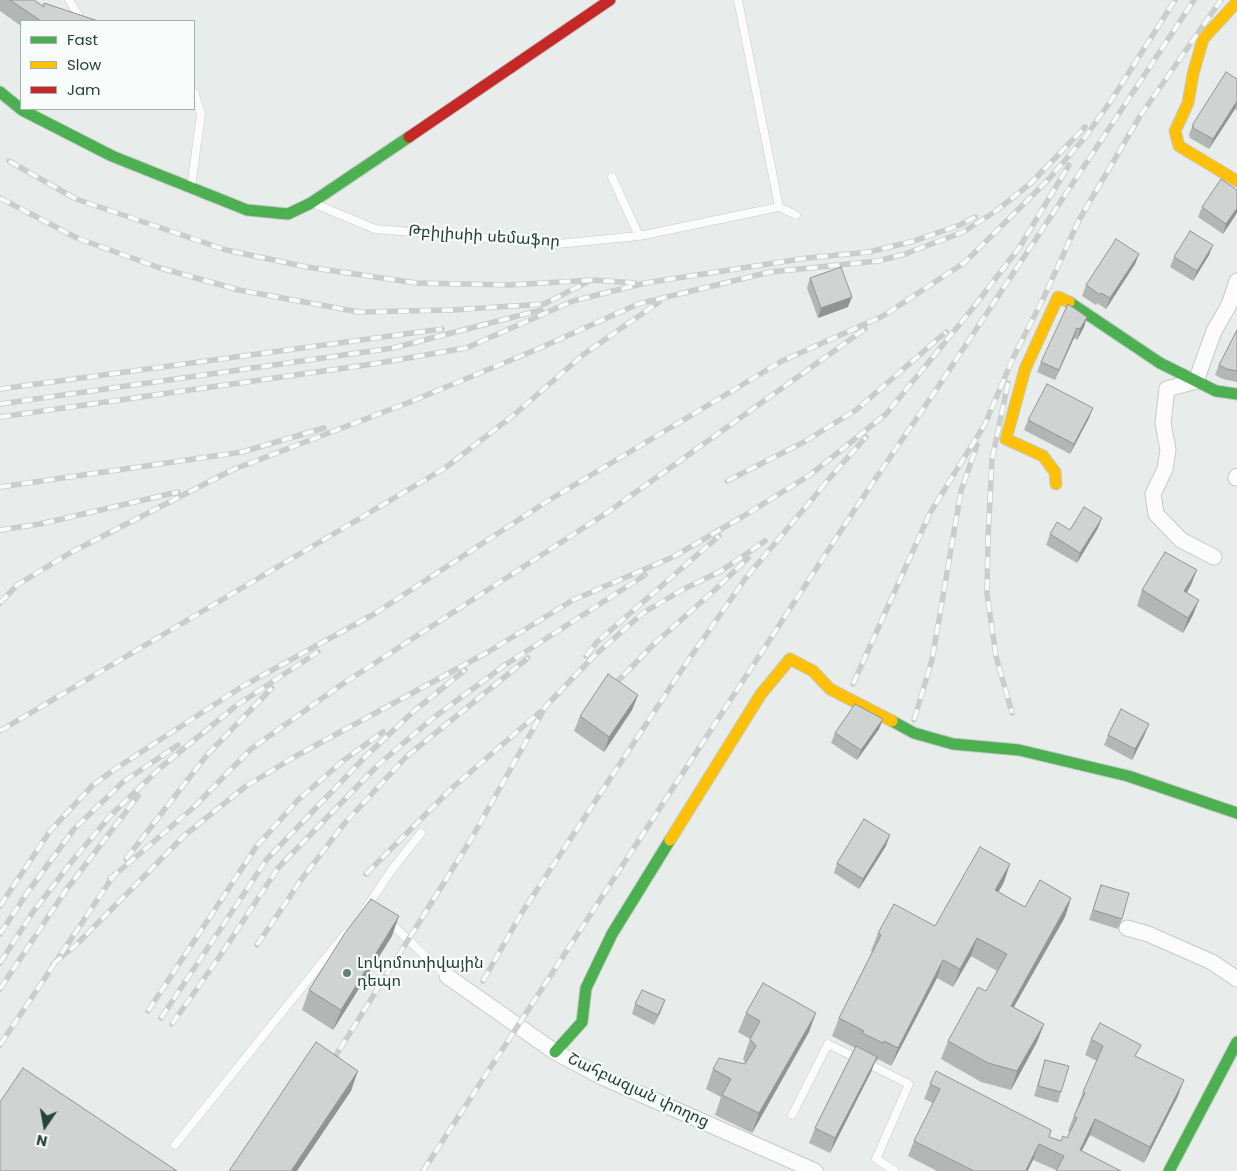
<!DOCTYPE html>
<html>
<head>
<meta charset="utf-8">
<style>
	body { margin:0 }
	#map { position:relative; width:1237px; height:1171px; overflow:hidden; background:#e8edeb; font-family:Poppins,sans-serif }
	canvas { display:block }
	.legend { position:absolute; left:20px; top:20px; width:175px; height:90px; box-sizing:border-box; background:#f7fbf9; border:1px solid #a3b1ad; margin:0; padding:6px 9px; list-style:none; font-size:15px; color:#24423a }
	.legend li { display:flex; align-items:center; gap:10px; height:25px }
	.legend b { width:25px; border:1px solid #a3b1ad }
	.north { position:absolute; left:20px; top:1101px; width:50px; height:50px; -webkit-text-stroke:4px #f7fbf9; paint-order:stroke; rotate:192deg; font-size:14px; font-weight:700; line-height:20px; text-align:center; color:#24423a }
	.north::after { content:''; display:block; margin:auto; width:18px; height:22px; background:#24423a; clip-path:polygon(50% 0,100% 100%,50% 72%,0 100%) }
</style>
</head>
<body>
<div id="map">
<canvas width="1237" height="1171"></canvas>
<ul class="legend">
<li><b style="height:6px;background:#4caf50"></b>Fast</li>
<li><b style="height:6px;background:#ffc107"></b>Slow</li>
<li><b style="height:6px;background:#c62828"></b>Jam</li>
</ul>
<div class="north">N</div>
</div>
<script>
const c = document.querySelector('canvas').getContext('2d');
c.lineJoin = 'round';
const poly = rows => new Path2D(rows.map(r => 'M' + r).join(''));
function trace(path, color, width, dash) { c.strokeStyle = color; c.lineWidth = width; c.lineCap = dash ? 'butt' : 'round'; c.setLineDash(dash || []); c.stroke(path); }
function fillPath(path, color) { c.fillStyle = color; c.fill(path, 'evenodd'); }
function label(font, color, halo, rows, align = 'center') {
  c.font = font + ' Poppins,"Noto Sans Armenian",sans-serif'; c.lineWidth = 4.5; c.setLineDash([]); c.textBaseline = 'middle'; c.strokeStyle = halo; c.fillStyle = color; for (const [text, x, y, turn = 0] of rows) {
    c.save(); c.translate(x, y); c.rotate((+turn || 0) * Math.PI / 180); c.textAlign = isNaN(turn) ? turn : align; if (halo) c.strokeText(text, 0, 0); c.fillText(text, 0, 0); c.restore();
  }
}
const lane = poly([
	[69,0,82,21],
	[738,0,779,207,796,215],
	[612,177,639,236],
	[191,187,201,114,194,92],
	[315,204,375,229,557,244,639,236,779,207],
	[366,908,393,868,421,833],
	[388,921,447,976],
	[792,1115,828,1044,909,1084,876,1159,895,1171],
	[175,1145,345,934]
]);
const street = poly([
	[1236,478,1237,476],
	[1214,557,1181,540,1156,514,1153,494,1165,469,1168,450,1163,423,1167,389,1196,381,1214,331,1229,305,1237,281],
	[1127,928,1148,934,1212,962,1237,979],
	[447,976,555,1052,604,1078,815,1171]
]);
const fast = poly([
	[0,92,22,110,112,156,247,210,288,214,311,203,409,137],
	[1069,302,1160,363,1216,391,1237,394],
	[892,721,914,733,953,744,1019,750,1128,776,1237,813],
	[555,1052,582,1022,586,988,612,934,670,840],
	[1169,1171,1237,1042]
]);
const slow = poly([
	[1237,2,1203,39,1193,74,1188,103,1175,131,1179,146,1237,181],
	[1056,484,1055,472,1043,456,1006,439,1025,369,1058,297,1069,302],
	[670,840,761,694,790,659,813,671,830,689,892,721]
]);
const jam = poly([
	[409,137,610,0]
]);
const rail = poly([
	[9,161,76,199,226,250,307,267,417,283,511,285,592,280,635,283],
	[0,198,77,238,157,267,239,290,359,312,451,310,544,304,587,282],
	[1008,383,992,460,988,538,987,594,996,656,1012,713],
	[0,389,442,329],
	[0,404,393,348,541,310],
	[0,417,373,364,466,348,573,301,645,283,807,258,869,252,914,241,960,225,975,217],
	[727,481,804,442,856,410,946,332],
	[0,487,242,452,324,428],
	[820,489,866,437],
	[0,530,40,524,178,492],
	[0,603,17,585,70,553,232,470,410,402,540,348,638,304,770,272,878,261,905,254,963,232,996,211,1031,183,1085,127],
	[586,656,597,642,719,536],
	[853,684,930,513,985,424,1013,358,1043,299,1079,220,1140,116,1221,0],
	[608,691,656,642,717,588,748,558],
	[914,720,932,660,961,491,977,445],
	[0,731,445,468,515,414,584,354,659,302],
	[126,859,207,755,272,688],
	[366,874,452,788,540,712],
	[110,879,193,808,251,749,341,685,608,512,865,329],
	[0,906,50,831,92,786,115,769,243,686,374,614,546,502,782,361,883,316,964,263,1048,180,1086,136,1112,99,1175,0],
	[0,934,27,893,74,829,123,782,178,745],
	[257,945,301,880,344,824,406,757,528,658],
	[0,963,33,912,73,860,111,815,160,768,237,705,318,652],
	[53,964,76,945,185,835,246,786,296,756,488,652,573,600,673,557,742,517,810,475,886,414,969,313,1019,248,1069,165],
	[483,981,521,914,685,665,745,579,824,485],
	[0,989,66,890,138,796],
	[148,1011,256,847,298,800,344,760,383,732],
	[161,1018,267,859,366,756,414,711,465,670],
	[172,1024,220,956,278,868,379,764,433,718,505,665,645,575],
	[0,1045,114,875],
	[328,1068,470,841,546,706,594,656,643,613,682,590,721,571,765,541],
	[423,1171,859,503,940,384,1194,0]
]);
const wall = poly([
	[0,0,34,0,43,6,44,3,98,21,21,21,21,26,0,11],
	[1237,79,1237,110,1235,109,1209,149,1190,138,1189,135,1193,124],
	[1202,207,1237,213,1223,234,1198,217],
	[1139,254,1135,264,1106,309,1097,303,1096,305,1082,296,1086,285],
	[1209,255,1193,281,1170,267,1174,257],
	[810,278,848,307,818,318,807,288],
	[1087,317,1084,327,1077,340,1074,338,1055,380,1037,372,1041,362],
	[1237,330,1237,382,1223,379,1215,375,1219,365],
	[1089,418,1070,454,1024,430,1028,420],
	[1098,528,1077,563,1046,545,1050,534,1070,530],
	[1191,585,1187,592,1193,615,1183,633,1137,606,1142,590],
	[638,695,632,710,604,752,574,731,580,716],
	[883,719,879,729,857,760,831,743,835,733],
	[1145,734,1132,760,1104,745,1108,735],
	[886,846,859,889,834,873,837,863],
	[1004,882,998,892,1025,907,1071,898,1065,917,1014,1007,1044,1024,1037,1042,1011,1090,981,1082,941,1059,948,1041,986,991,997,971,971,956,953,987,937,978,891,1066,878,1059,876,1062,875,1061,871,1072,830,1153,809,1143,815,1128,855,1048,832,1036,839,1018,872,952,871,951,878,933,935,926],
	[1101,885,1122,919,1118,929,1089,920],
	[392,936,333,1030,302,1010,309,990],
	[665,1000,654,1025,632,1014,635,1004],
	[746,1013,809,1032,752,1133,715,1115,721,1097,706,1089,713,1069,745,1064,745,1063,743,1059,750,1039,738,1032],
	[1091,1039,1136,1057,1178,1096,1144,1163,1090,1135,1056,1170,1033,1160,1028,1171,937,1171,908,1156,914,1141,933,1103,924,1099,930,1084,1049,1137,1061,1141,1067,1138,1070,1132,1068,1131,1083,1092,1097,1061,1085,1055],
	[1045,1060,1061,1092,1058,1103,1034,1096,1042,1070]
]);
const shadedWall = poly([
	[1237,101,1235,109,1209,149,1213,139],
	[1237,208,1237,213,1223,234,1226,224],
	[1213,245,1209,255,1193,281,1197,271],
	[1139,254,1135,264,1106,309,1110,298],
	[852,297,848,307,818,318,821,308],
	[1087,317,1084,327,1077,340,1080,329],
	[1077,328,1074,338,1055,380,1059,370],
	[1093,408,1089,418,1070,454,1074,444],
	[1102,518,1098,528,1077,563,1080,553],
	[1197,570,1191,585,1179,606,1184,591],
	[1199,600,1193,615,1183,633,1188,618],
	[638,695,632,710,604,752,609,737],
	[883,719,879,729,857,760,861,750],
	[1149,724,1145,734,1132,760,1135,749],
	[890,835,886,846,859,889,863,879],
	[1010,864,1004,882,989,909,995,890],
	[1071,898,1065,917,1004,1024,1011,1006],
	[399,916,392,936,333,1030,341,1010],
	[977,938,971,956,953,987,960,969],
	[943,960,937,978,891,1066,898,1048],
	[665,1000,661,1011,654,1025,658,1015],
	[816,1013,809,1032,752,1133,759,1113],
	[1044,1024,1037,1042,1011,1090,1017,1071],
	[877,1057,871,1072,830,1153,835,1138],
	[358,1071,351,1091,297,1171,291,1171],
	[1184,1080,1178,1096,1144,1163,1150,1147],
	[1095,1119,1090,1135,1074,1166,1080,1150],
	[1039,1144,1033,1160,1027,1171,1025,1171]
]);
const building = poly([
	[10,0,34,0,44,7,44,3,98,21,41,21,10,0],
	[1226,72,1237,79,1237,101,1213,139,1193,128,1193,124,1226,72],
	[1221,179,1237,190,1237,208,1226,224,1202,207,1221,179],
	[1190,231,1213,245,1197,271,1174,257,1190,231],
	[1116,239,1139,254,1110,298,1101,293,1100,295,1086,285,1116,239],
	[841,267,852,297,821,308,810,278,841,267],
	[1068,304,1087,317,1080,329,1077,328,1059,370,1041,362,1068,304],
	[1237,330,1237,371,1227,369,1219,365,1237,330],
	[1047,384,1093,408,1074,444,1028,420,1047,384],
	[1084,507,1102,518,1080,553,1050,534,1057,522,1070,530,1084,507],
	[1165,552,1197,570,1184,591,1199,600,1188,618,1142,590,1165,552],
	[608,674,638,695,609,737,580,716,608,674],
	[855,704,883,719,861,750,835,733,855,704],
	[1121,709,1149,724,1135,749,1108,735,1121,709],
	[864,819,890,835,863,879,837,863,864,819],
	[980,847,1010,864,995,890,1025,907,1040,880,1071,898,1011,1006,1044,1024,1017,1071,988,1063,948,1041,978,987,986,991,1007,954,977,938,960,969,943,960,898,1048,884,1041,883,1043,862,1033,864,1031,839,1018,881,935,878,933,894,904,935,926,980,847],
	[1101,885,1129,893,1122,919,1093,910,1101,885],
	[371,899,399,916,341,1010,309,990,345,933,371,899],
	[763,983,816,1013,759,1113,722,1095,731,1079,713,1069,719,1058,745,1064,756,1046,750,1039,760,1021,746,1013,763,983],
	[642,990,665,1000,658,1015,635,1004,642,990],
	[1100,1023,1141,1045,1135,1056,1184,1080,1150,1147,1095,1119,1080,1150,1121,1171,1056,1171,1064,1156,1039,1144,1026,1170,1028,1171,974,1171,914,1141,940,1089,930,1084,936,1071,1051,1130,1049,1137,1061,1141,1063,1136,1067,1138,1077,1118,1074,1116,1085,1093,1083,1092,1103,1046,1091,1039,1100,1023],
	[316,1042,358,1071,291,1171,229,1171,316,1042],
	[856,1046,877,1057,835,1138,815,1128,856,1046],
	[1045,1060,1069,1066,1061,1092,1038,1086,1045,1060],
	[23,1068,177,1171,0,1171,0,1102,23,1068]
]);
const markers = [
	[347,973,5,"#697e78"]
];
const streetNames = [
	["Թբիլիսիի սեմաֆոր",484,237,4],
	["Շահբազյան փողոց",638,1091,25]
];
const poiNames = [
	["Լոկոմոտիվային",357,964],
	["դեպո",357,982]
];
trace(lane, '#c5cac8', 9);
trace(street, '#c5cac8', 17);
trace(fast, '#c3cbc8', 13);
trace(slow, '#c3cbc8', 13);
trace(jam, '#c3cbc8', 13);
trace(lane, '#fcfcfc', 8);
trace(street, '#fcfcfc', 15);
trace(fast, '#4caf50', 11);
trace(slow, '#ffc107', 11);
trace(jam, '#c62828', 11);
trace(rail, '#c9cdcc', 5.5);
trace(rail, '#f7fbf9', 4, [11]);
fillPath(wall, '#b2b6b5');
fillPath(shadedWall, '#919493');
fillPath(building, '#cfd4d2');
trace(building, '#919493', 1);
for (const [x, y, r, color] of markers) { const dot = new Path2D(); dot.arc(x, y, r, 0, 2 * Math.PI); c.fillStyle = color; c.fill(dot); trace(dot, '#f7fbf9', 2); }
label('16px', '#24423a', '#f7fbf9', streetNames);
label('16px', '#24423a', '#f7fbf9', poiNames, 'left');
</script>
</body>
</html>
